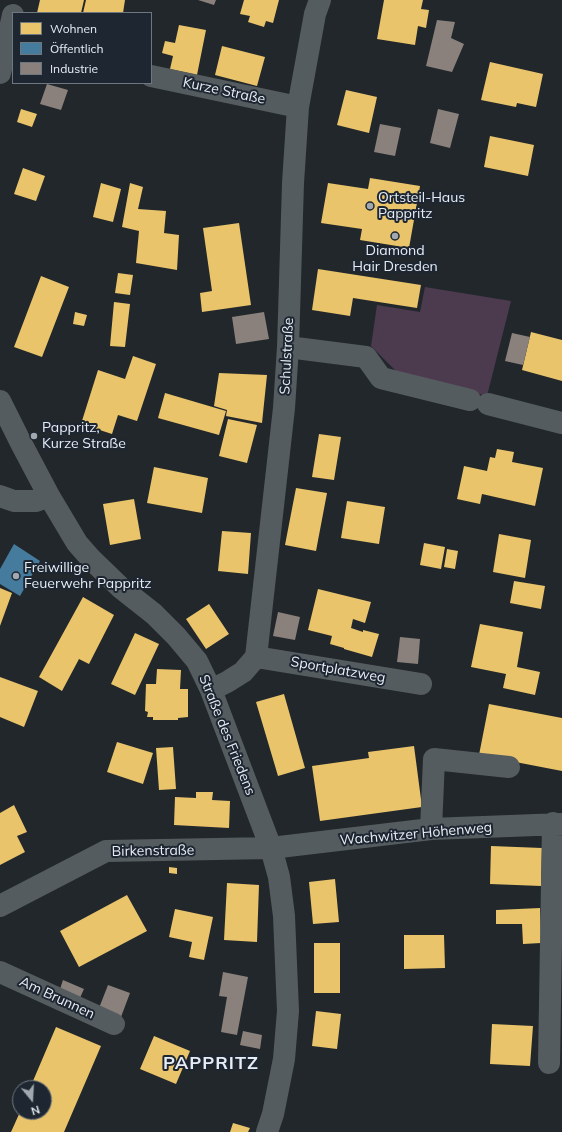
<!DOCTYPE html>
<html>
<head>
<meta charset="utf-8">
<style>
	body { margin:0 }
	#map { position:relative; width:562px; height:1132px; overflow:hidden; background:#22272c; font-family:Mulish,sans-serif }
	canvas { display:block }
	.legend { position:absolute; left:12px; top:12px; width:140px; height:72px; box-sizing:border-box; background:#1d2631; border:1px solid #6e767f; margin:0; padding:5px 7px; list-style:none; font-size:12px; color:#e7edf5 }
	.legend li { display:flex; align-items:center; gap:8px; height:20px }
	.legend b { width:20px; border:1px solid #6e767f }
	.north { position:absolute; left:12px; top:1080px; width:40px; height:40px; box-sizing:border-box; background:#1d2631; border:1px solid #6e767f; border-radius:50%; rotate:162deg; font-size:11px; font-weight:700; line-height:16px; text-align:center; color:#e7edf5 }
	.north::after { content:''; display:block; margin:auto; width:14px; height:18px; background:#a2a8af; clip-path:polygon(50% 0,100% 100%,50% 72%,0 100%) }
</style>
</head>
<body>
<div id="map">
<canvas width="562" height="1132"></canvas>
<ul class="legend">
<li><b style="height:11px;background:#e9c46a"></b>Wohnen</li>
<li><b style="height:11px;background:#457b9d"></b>Öffentlich</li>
<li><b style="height:11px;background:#8a817c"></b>Industrie</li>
</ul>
<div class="north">N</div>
</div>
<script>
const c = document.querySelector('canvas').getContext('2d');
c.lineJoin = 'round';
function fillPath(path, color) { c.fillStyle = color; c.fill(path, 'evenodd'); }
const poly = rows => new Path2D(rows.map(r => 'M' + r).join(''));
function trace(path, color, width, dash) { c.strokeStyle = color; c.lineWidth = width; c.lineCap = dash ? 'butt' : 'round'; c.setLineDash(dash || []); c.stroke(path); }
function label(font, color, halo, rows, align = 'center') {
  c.font = font + ' Mulish,sans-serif'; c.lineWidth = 4; c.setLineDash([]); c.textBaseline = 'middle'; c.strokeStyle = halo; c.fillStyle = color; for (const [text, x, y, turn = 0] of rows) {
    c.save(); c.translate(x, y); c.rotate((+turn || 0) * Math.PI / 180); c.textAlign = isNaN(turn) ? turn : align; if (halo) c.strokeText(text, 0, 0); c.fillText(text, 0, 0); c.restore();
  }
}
const green = poly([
	[425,287,511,301,487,396,397,372,371,346,377,305,420,312]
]);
const homes = poly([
	[40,0,84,0,81,13,37,13],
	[86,0,125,0,123,13,83,13],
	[244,0,279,0,273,23,266,21,264,27,248,22,250,16,240,14],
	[384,0,423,0,421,9,429,10,426,28,418,26,415,45,377,39],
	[179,25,206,30,197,75,170,69,173,56,162,53,165,41,175,43],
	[222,46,265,57,257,86,215,75],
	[490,62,543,74,536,107,517,103,516,107,481,100],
	[346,90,377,97,369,133,337,125],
	[21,109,37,114,32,127,17,122],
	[490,136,534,145,528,176,484,167],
	[23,168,45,176,36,201,14,194],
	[370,178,420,186,409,248,360,240,362,229,321,223,328,183,368,189],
	[101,183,121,189,113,222,93,217],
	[130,183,143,187,138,209,166,211,164,233,179,235,177,270,136,263,139,231,122,227],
	[239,223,251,305,202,312,200,293,212,291,203,228],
	[318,269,421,285,417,308,353,298,350,316,312,310],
	[118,273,133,275,130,295,115,293],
	[41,276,69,287,42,357,14,347],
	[114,302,130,304,125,347,110,346],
	[75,312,87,315,84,326,73,324],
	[531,332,562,340,562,381,522,370],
	[133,356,156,364,137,421,118,415,112,434,81,424,98,370,125,379],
	[219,373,267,375,262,423,226,416,227,410,214,406],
	[165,393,226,411,219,435,158,418],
	[228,419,257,425,247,463,219,456],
	[319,434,341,437,334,480,312,477],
	[497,449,514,452,512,462,543,468,535,506,482,494,480,504,457,499,464,466,487,471,490,457,495,458],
	[154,467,208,478,202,513,147,503],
	[296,488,327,493,316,551,285,545],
	[134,499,141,539,110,545,103,504],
	[347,501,385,507,379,544,341,538],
	[222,531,251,533,248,574,218,571],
	[499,534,531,540,525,578,493,572],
	[424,543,445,547,441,569,420,565],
	[447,549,458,551,455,569,444,567],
	[514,581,545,586,541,609,510,603],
	[0,588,12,593,0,626],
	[318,589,371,602,365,623,353,619,351,628,363,632,363,630,379,634,372,657,344,649,344,648,330,644,332,636,308,630],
	[83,597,114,615,89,664,79,659,62,691,39,677],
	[209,604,229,634,206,649,186,619],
	[480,624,523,632,517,667,540,672,535,695,503,688,506,674,471,667],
	[135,633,159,644,135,695,111,684],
	[157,669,181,670,180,689,188,689,188,717,178,718,178,720,153,720,153,717,147,717,148,712,145,711,146,684,156,684],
	[0,677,38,691,24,727,0,717],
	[284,694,305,768,278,776,256,702],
	[489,704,562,718,562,771,479,755],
	[117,742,153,753,143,784,107,772],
	[414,746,422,807,320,821,312,766,369,758,368,752],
	[173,747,176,789,159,790,156,748],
	[196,792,213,792,212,800,230,801,229,828,174,825,175,797,196,798],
	[14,805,27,832,17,836,25,852,0,865,0,813],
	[491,846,542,848,541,886,490,884],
	[169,867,177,868,177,874,169,873],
	[335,879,339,922,313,924,309,882],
	[227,883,259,885,257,942,224,940],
	[127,895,147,931,79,967,60,931],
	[540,908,541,943,523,944,522,924,496,924,496,910],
	[175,909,213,917,204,960,189,957,192,942,169,937],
	[404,935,444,935,445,968,404,969],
	[314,943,340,943,340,993,314,993],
	[316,1011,341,1014,337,1049,312,1046],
	[492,1024,533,1026,530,1066,490,1064],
	[56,1027,101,1046,64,1132,11,1132,20,1112,44,1112,44,1088,30,1088],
	[154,1036,190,1051,176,1084,140,1069],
	[233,1123,250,1128,248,1132,230,1132]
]);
const public = poly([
	[14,544,40,561,20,596,0,584,0,569]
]);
const industry = poly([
	[198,0,216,0,214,5],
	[437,20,455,22,451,38,464,44,452,72,426,66],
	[47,84,68,90,61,110,40,104],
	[438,109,459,114,450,148,430,143],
	[380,124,401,128,395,156,374,152],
	[264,312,269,339,236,344,232,317],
	[512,333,530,337,523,365,505,361],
	[278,612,300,617,295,640,273,636],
	[400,637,420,639,418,664,397,662],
	[223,972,248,977,237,1035,221,1032,227,997,219,996],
	[63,980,84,989,79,1000,59,992],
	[108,985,130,993,121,1017,99,1008],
	[243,1031,262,1035,260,1049,240,1045]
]);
const minor = poly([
	[0,73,13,15],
	[151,76,298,107],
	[288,347,366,357,381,378,470,400],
	[0,401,21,443,49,496,77,543,91,559,121,588,154,614,176,636,197,661,211,690,271,848,279,877,284,916,288,1011,284,1059,273,1114,267,1132],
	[488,404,562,423],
	[0,496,14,501,36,501,49,496],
	[256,657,421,684],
	[211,690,227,682,243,672,256,657,284,408,288,347,293,183,298,107,315,14,320,0],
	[431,829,434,759,509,767],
	[0,906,106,851,271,848,431,829,562,824],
	[0,972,114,1024],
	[549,1063,553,823]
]);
const markers = [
	[370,206,4,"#a2a8af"],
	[395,236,4,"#a2a8af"],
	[34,436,4,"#a2a8af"],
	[16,576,4,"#a2a8af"]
];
const streetNames = [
	["Kurze Straße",224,91,12],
	["Schulstraße",287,356,-87],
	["Sportplatzweg",338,670,10],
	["Straße des Friedens",227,735,68],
	["Wachwitzer Höhenweg",416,834,-5],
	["Birkenstraße",153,851,-1],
	["Am Brunnen",57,998,25]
];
const poiNames = [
	["Ortsteil-Haus",378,198],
	["Pappritz",378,214],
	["Diamond",395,251,"center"],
	["Hair Dresden",395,267,"center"],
	["Pappritz,",42,428],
	["Kurze Straße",42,444],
	["Freiwillige",24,568],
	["Feuerwehr Pappritz",24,584]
];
const districtNames = [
	["PAPPRITZ",211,1064]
];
fillPath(green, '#4c3a4f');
fillPath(homes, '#e9c46a');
fillPath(public, '#457b9d');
fillPath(industry, '#8a817c');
trace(minor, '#555c5f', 22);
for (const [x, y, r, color] of markers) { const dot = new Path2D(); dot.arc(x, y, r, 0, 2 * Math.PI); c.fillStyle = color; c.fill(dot); trace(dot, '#1d2631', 1.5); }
label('14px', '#e7edf5', '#1d2631', streetNames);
label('14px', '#e7edf5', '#1d2631', poiNames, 'left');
c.letterSpacing = '1px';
label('bold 18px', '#e7edf5', '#1d2631', districtNames);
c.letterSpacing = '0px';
</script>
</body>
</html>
